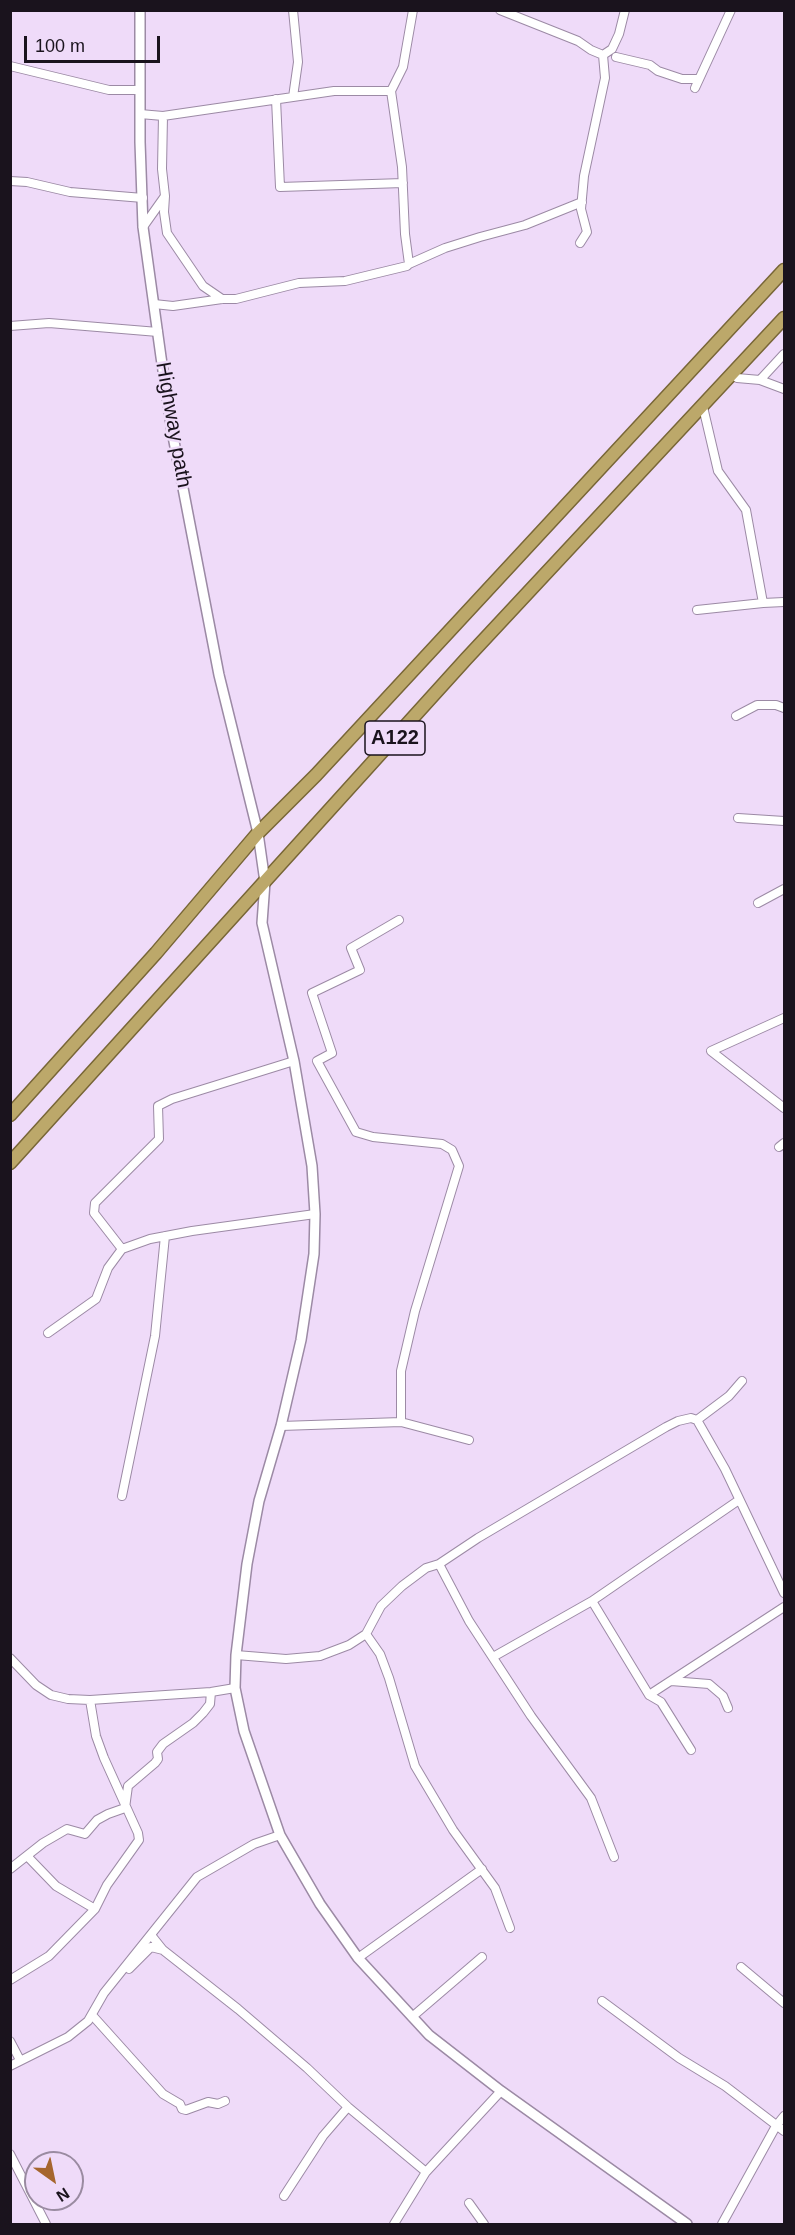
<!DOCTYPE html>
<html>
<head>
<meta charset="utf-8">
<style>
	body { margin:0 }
	#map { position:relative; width:795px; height:2235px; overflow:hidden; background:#efdbf9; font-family:Helvetica,sans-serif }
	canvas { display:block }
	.frame { position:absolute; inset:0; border:12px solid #1a131d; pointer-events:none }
	.north { position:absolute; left:24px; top:2151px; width:60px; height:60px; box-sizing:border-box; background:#efdbf9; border:2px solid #9a8ba1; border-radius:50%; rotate:147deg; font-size:16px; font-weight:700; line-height:24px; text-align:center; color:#1a131d }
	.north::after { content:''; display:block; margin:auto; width:21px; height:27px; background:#a6662e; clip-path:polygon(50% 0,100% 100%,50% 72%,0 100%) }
	.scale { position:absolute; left:24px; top:36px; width:136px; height:27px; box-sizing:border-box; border:3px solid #1a131d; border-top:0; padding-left:8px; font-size:18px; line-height:21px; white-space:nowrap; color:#1a131d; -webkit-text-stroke:4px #efdbf9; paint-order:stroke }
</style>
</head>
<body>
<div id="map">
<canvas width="795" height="2235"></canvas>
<div class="frame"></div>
<div class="north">N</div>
<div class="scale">100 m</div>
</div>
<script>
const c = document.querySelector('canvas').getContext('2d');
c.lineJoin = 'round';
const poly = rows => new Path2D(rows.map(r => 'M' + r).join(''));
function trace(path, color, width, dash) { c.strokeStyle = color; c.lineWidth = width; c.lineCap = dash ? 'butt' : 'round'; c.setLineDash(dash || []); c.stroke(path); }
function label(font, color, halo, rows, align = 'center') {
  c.font = font + ' Helvetica,sans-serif'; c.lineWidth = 5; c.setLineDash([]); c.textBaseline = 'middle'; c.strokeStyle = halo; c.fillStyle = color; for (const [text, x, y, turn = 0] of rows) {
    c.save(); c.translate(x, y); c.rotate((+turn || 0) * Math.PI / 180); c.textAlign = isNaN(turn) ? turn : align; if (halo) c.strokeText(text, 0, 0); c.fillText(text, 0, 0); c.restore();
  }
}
const minor = poly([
	[500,10,578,41,591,50,603,55,612,49,619,34,625,10],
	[616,57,650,65,658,71,682,79,699,79],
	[10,66,109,90,140,90],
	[695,88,731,10],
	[293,97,298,62,293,10],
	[276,99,280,187,403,183],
	[140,114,163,116,334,91,391,91,403,67,413,10],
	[10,181,27,182,70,192,143,198],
	[165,196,164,212,167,233,203,286,222,299],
	[143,227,165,196,162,169,163,116],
	[580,243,587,232,581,209,584,176,605,78,603,55],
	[409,264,445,248,480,237,525,225,582,202],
	[154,304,173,306,222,299,236,299,299,283,345,281,407,266,409,264,405,234,402,167,391,91],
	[10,326,49,323,158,332],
	[733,372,737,378,760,380,784,354],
	[760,380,784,389],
	[703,407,718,471,746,510,763,603,784,602],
	[697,610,763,603],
	[736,716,757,705,776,705,784,708],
	[738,818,784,821],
	[758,903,784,889],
	[399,920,351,948,360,970,312,993,332,1053,317,1061,356,1132,373,1137,442,1144,452,1150,459,1166,415,1311,401,1371,401,1422],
	[784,1018,711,1051,784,1108],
	[779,1147,784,1143],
	[122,1249,94,1213,95,1203,159,1139,158,1106,172,1099,294,1061],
	[48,1333,96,1299,108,1268,122,1249,150,1239,192,1231,315,1214],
	[697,1420,725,1469,784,1593],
	[281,1426,401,1422,469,1440],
	[122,1496,155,1336,165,1236],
	[439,1564,469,1621,531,1716,591,1798,614,1857],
	[592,1601,649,1695,661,1702,691,1750],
	[366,1634,380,1654,389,1678,415,1766,453,1830,495,1888,510,1928],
	[236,1655,286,1659,320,1656,349,1645,366,1634,381,1606,402,1586,426,1568,439,1564,478,1538,666,1427,678,1421,691,1418,697,1420,729,1396,742,1381],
	[493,1657,592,1601,739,1500],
	[10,1658,36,1685,51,1695,68,1699,90,1700,211,1692,235,1688],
	[671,1681,709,1684,723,1696,728,1708],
	[649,1695,784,1607],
	[28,1857,56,1886,95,1909],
	[10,1869,43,1843,67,1829,85,1834,97,1820,108,1814,125,1808,128,1786,155,1763,158,1759,157,1752,163,1744,193,1723,203,1713,210,1704,211,1692],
	[151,1935,163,1950,238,2009,307,2068,348,2107,426,2172,394,2224],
	[358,1958,482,1869],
	[741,1967,784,2003],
	[129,1969,151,1947,163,1950],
	[10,1980,49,1956,95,1909,107,1885,139,1840,138,1833,104,1758,96,1736,90,1700],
	[602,2001,679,2058,725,2086,784,2131],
	[92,2015,163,2094,180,2104,182,2109,186,2110,208,2102,218,2104,225,2101],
	[412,2017,482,1957],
	[10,2041,20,2060],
	[10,2066,68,2037,88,2021,104,1993,197,1877,254,1844,280,1835],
	[10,2154,46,2224],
	[426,2172,501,2091],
	[284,2196,323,2136,348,2107],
	[469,2203,484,2224],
	[722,2224,776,2126,784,2116]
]);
const tertiary = poly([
	[140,10,140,142,143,227,161,357,172,431,219,675,258,833,265,882,262,923,294,1061,312,1166,315,1214,314,1254,301,1340,281,1426,259,1501,247,1564,236,1655,235,1688,244,1731,280,1835,320,1904,358,1958,429,2035,501,2091,687,2224]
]);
const trunk = poly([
	[10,1115,156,953,258,833,316,775,784,270],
	[10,1163,466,659,784,318]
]);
const shields = [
	[395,738,60]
];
const shieldNames = [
	["A122",395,738]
];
const streetNames = [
	["Highway path",173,425,80]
];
trace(minor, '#9c8aa5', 10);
trace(tertiary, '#9c8aa5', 12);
trace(trunk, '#786637', 15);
trace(minor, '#fff', 8);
trace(tertiary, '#fff', 9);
trace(trunk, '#bca86a', 12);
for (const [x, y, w] of shields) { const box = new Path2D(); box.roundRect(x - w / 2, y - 17, w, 34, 4.5); c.fillStyle = '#efdbf9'; c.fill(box); trace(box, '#1a131d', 1.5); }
label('bold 20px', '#1a131d', null, shieldNames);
label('21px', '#1a131d', '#efdbf9', streetNames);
</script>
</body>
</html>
